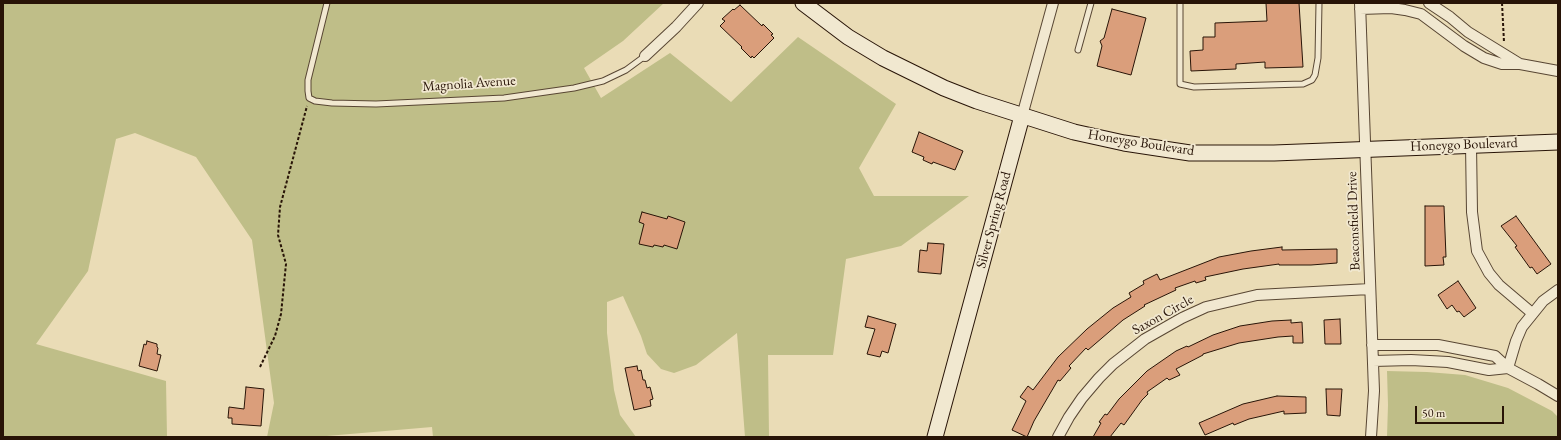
<!DOCTYPE html>
<html>
<head>
<meta charset="utf-8">
<style>
	body { margin:0 }
	#map { position:relative; width:1561px; height:440px; overflow:hidden; background:#eadcb6; font-family:"EB Garamond",serif }
	canvas { display:block }
	.frame { position:absolute; inset:0; border:4px solid #281407; pointer-events:none }
	.scale { position:absolute; left:1415px; top:406px; width:89px; height:18px; box-sizing:border-box; border:2px solid #281407; border-top:0; padding-left:5px; font-size:12px; line-height:14px; white-space:nowrap; color:#281407; -webkit-text-stroke:3px #f1e8d0; paint-order:stroke }
</style>
</head>
<body>
<div id="map">
<canvas width="1561" height="440"></canvas>
<div class="frame"></div>
<div class="scale">50 m</div>
</div>
<script>
const c = document.querySelector('canvas').getContext('2d');
c.lineJoin = 'round';
function fillPath(path, color) { c.fillStyle = color; c.fill(path, 'evenodd'); }
const poly = rows => new Path2D(rows.map(r => 'M' + r).join(''));
function trace(path, color, width, dash) { c.strokeStyle = color; c.lineWidth = width; c.lineCap = dash ? 'butt' : 'round'; c.setLineDash(dash || []); c.stroke(path); }
function label(font, color, halo, rows, align = 'center') {
  c.font = font + ' "EB Garamond",serif'; c.lineWidth = 3.5; c.setLineDash([]); c.textBaseline = 'middle'; c.strokeStyle = halo; c.fillStyle = color; for (const [text, x, y, turn = 0] of rows) {
    c.save(); c.translate(x, y); c.rotate((+turn || 0) * Math.PI / 180); c.textAlign = isNaN(turn) ? turn : align; if (halo) c.strokeText(text, 0, 0); c.fillText(text, 0, 0); c.restore();
  }
}
const green = poly([
	[3,3,664,3,623,41,584,68,601,98,670,53,731,102,798,37,896,104,859,168,874,196,969,196,901,246,846,259,833,355,768,355,769,437,745,437,737,333,696,365,674,373,661,369,647,354,641,336,623,296,607,302,607,333,614,390,620,415,636,437,433,437,432,427,315,437,267,437,274,403,252,240,196,157,135,133,116,139,88,271,36,344,166,381,167,437,3,437],
	[1387,371,1427,372,1465,375,1508,388,1552,411,1558,417,1558,437,1387,437,1388,405]
]);
const building = poly([
	[1266,3,1299,3,1303,67,1265,68,1265,62,1236,64,1236,69,1191,71,1190,51,1203,50,1203,37,1215,37,1215,23,1267,21,1266,3],
	[740,5,762,26,763,24,773,34,771,35,774,38,754,58,752,56,751,58,741,48,742,47,720,26,725,21,722,19,733,9,734,10,740,5],
	[1112,9,1146,18,1131,75,1097,66,1102,46,1100,41,1104,38,1112,9],
	[919,132,963,151,955,170,933,162,932,164,923,160,924,157,912,152,919,132],
	[1425,206,1444,206,1446,257,1443,257,1444,265,1425,266,1425,206],
	[642,212,667,219,668,216,685,222,677,249,664,245,663,247,654,245,653,247,639,244,644,224,639,222,642,212],
	[1516,216,1551,264,1537,274,1532,267,1530,268,1515,247,1517,246,1501,226,1516,216],
	[928,243,944,244,941,274,918,272,920,250,927,251,928,243],
	[1282,247,1282,250,1337,249,1337,263,1311,265,1279,265,1279,264,1243,269,1205,277,1206,280,1196,283,1195,281,1175,288,1176,290,1144,305,1145,306,1123,320,1088,350,1086,348,1069,366,1071,368,1060,381,1058,380,1034,421,1027,437,1012,430,1026,401,1020,397,1028,386,1033,390,1058,357,1087,329,1113,308,1131,297,1129,293,1144,284,1143,281,1157,274,1160,280,1219,257,1251,251,1282,247],
	[1458,281,1476,308,1464,317,1459,311,1457,312,1452,305,1447,309,1438,295,1458,281],
	[868,316,896,324,888,353,882,351,880,357,867,354,875,329,865,327,868,316],
	[1340,319,1341,344,1325,344,1324,320,1340,319],
	[1291,320,1291,323,1302,322,1303,343,1293,343,1293,336,1278,337,1239,343,1203,354,1203,355,1176,369,1180,375,1169,380,1167,378,1147,392,1148,394,1142,400,1124,425,1121,423,1110,437,1093,437,1101,423,1099,422,1105,414,1107,415,1119,399,1147,371,1176,351,1187,346,1188,347,1213,335,1240,326,1272,321,1291,320],
	[147,341,157,344,157,347,158,348,157,354,161,355,157,371,139,366,144,344,146,345,147,341],
	[637,366,638,371,641,370,643,380,645,380,647,388,650,387,653,399,650,400,651,406,634,410,625,368,637,366],
	[246,387,264,389,261,426,232,424,232,418,228,418,229,407,244,409,246,387],
	[1326,389,1342,389,1340,416,1327,415,1326,389],
	[1277,396,1306,397,1306,413,1284,414,1284,411,1249,419,1234,425,1233,423,1205,435,1199,423,1243,404,1277,396]
]);
const path = poly([
	[1502,3,1504,42],
	[260,367,275,336,281,314,286,264,278,235,280,207,307,106]
]);
const service = poly([
	[327,3,308,80,308,91,309,98,315,101,332,103,376,104,504,98,574,88,603,81,626,70,645,56],
	[1180,3,1180,84,1194,87,1303,84,1312,80,1315,75,1318,58,1319,3],
	[1078,50,1091,3]
]);
const minor = poly([
	[1360,3,1374,391,1371,437],
	[1429,3,1450,17,1468,32,1520,64],
	[1360,9,1391,8,1405,10,1421,14,1464,46,1484,58,1502,64,1520,64,1558,71],
	[645,56,676,27,698,3],
	[1022,116,1053,3],
	[1471,145,1472,212,1477,251,1489,273,1499,285,1532,313],
	[1372,345,1438,345,1495,356,1508,368,1538,384,1558,396],
	[1373,361,1411,360,1448,362,1489,370,1508,368],
	[1508,368,1516,341,1522,327,1543,301,1558,290],
	[1058,437,1069,417,1082,398,1099,378,1113,364,1145,339,1182,318,1206,307,1257,295,1370,289]
]);
const secondary = poly([
	[803,3,848,37,883,58,944,88,977,101,1074,132,1124,143,1190,153,1274,153,1558,142],
	[935,437,1022,116]
]);
const streetNames = [
	["Magnolia Avenue",469,84,-4],
	["Honeygo Boulevard",1141,143,9],
	["Honeygo Boulevard",1464,145,-2],
	["Silver Spring Road",994,220,-75],
	["Beaconsfield Drive",1354,221,-92],
	["Saxon Circle",1163,315,-29]
];
fillPath(green, '#bfbe88');
fillPath(building, '#da9e7b');
trace(building, '#281407', 1);
trace(service, '#584633', 7);
trace(minor, '#584633', 12);
trace(secondary, '#281407', 17);
trace(path, '#281407', 2, [3, 2]);
trace(service, '#f1e8d0', 5);
trace(minor, '#f1e8d0', 10);
trace(secondary, '#f1e8d0', 15);
label('14px', '#281407', '#f1e8d0', streetNames);
</script>
</body>
</html>
